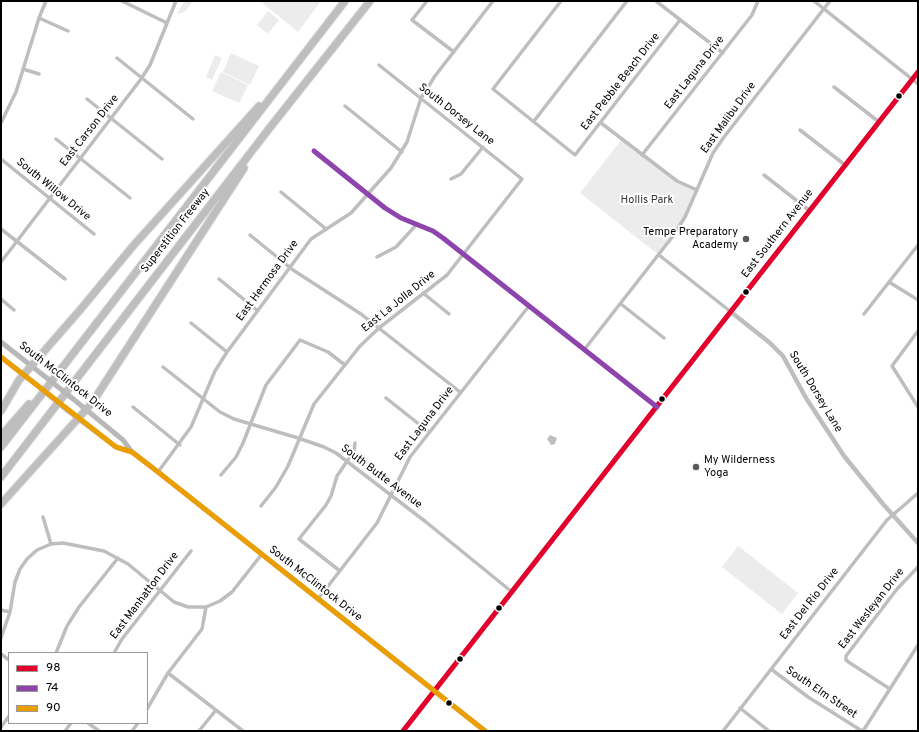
<!DOCTYPE html>
<html>
<head>
<meta charset="utf-8">
<style>
	body { margin:0 }
	#map { position:relative; width:919px; height:732px; overflow:hidden; background:#fff; font-family:Overpass,sans-serif }
	canvas { display:block }
	.frame { position:absolute; inset:0; border:2px solid #000; pointer-events:none }
	.legend { position:absolute; left:8px; top:652px; width:140px; height:72px; box-sizing:border-box; background:#fff; border:1px solid #999; margin:0; padding:5px 7px; list-style:none; font-size:12px; color:#000 }
	.legend li { display:flex; align-items:center; gap:8px; height:20px }
	.legend b { width:20px; border:1px solid #999 }
</style>
</head>
<body>
<div id="map">
<canvas width="919" height="732"></canvas>
<div class="frame"></div>
<ul class="legend">
<li><b style="height:5px;background:#e4002b"></b>98</li>
<li><b style="height:5px;background:#8e44ad"></b>74</li>
<li><b style="height:5px;background:#eb9e00"></b>90</li>
</ul>
</div>
<script>
const c = document.querySelector('canvas').getContext('2d');
c.lineJoin = 'round';
function fillPath(path, color) { c.fillStyle = color; c.fill(path, 'evenodd'); }
const poly = rows => new Path2D(rows.map(r => 'M' + r).join(''));
function trace(path, color, width, dash) { c.strokeStyle = color; c.lineWidth = width; c.lineCap = dash ? 'butt' : 'round'; c.setLineDash(dash || []); c.stroke(path); }
function label(font, color, halo, rows, align = 'center') {
  c.font = font + ' Overpass,sans-serif'; c.lineWidth = 4; c.setLineDash([]); c.textBaseline = 'middle'; c.strokeStyle = halo; c.fillStyle = color; for (const [text, x, y, turn = 0] of rows) {
    c.save(); c.translate(x, y); c.rotate((+turn || 0) * Math.PI / 180); c.textAlign = isNaN(turn) ? turn : align; if (halo) c.strokeText(text, 0, 0); c.fillText(text, 0, 0); c.restore();
  }
}
const green = poly([
	[184,1,193,1,185,12,177,14],
	[260,1,321,1,298,32],
	[268,11,279,20,268,34,257,25],
	[231,53,259,66,250,85,223,72],
	[215,55,222,58,212,80,206,77],
	[221,72,248,85,239,103,212,91],
	[622,139,677,181,697,190,685,217,659,255,580,193],
	[738,546,798,593,782,614,722,567]
]);
const water = poly([
	[550,435,557,438,555,444,551,445,547,439]
]);
const minor = poly([
	[122,1,167,23],
	[427,1,412,20,454,52],
	[561,1,493,89,575,155,680,20],
	[656,1,723,53],
	[814,1,918,84],
	[39,18,68,31],
	[117,58,193,119],
	[23,69,39,74],
	[834,87,879,122],
	[87,99,162,159],
	[345,106,402,152],
	[534,121,627,1],
	[1,123,16,92,39,18,46,1],
	[601,123,677,181,697,190],
	[800,130,845,165],
	[56,139,130,198],
	[314,151,385,208,401,218,433,231,443,238,657,407],
	[642,155,752,15,758,1],
	[1,159,94,234],
	[764,175,810,211],
	[451,179,461,174,483,147],
	[281,192,326,229],
	[1,229,65,279],
	[250,235,293,270,361,314,460,392],
	[659,255,731,312],
	[377,257,396,247,417,224],
	[1,262,141,79,150,65,176,1],
	[219,279,258,311],
	[889,282,918,300],
	[423,293,449,314],
	[1,299,14,310],
	[621,304,664,338],
	[864,314,918,245],
	[191,323,227,352],
	[918,331,892,366,918,407],
	[584,350,673,236,685,217,713,153,724,137,830,1],
	[163,367,220,412,234,419,298,438,324,447,336,453,426,522,512,592],
	[386,398,429,432],
	[133,407,180,445],
	[158,472,191,427,215,371,227,352,311,239,351,213,391,168,407,142,421,98,435,76,493,1],
	[221,475,236,457,243,443,266,385,300,340,328,352,345,365],
	[261,506,276,487,288,466,314,404,360,346,379,328,447,275,522,179,379,65],
	[43,517,51,544],
	[340,571,299,539,326,505,331,496,337,476,354,451,355,443],
	[318,599,377,523,410,457,529,306],
	[1,610,10,612],
	[1,638,10,612,15,582,20,569,27,559,37,550,51,544,63,543,104,551,128,564,174,602,188,607,206,607],
	[56,653,67,626,79,607,118,558],
	[114,653,122,639,191,551],
	[1,654,9,660],
	[771,669,808,697,862,731],
	[168,673,243,731],
	[890,689,850,663,846,660,846,656,897,589,918,567],
	[740,708,769,731],
	[147,709,168,673,202,629,206,607,220,601,232,592,262,554],
	[88,723,99,731],
	[1,727,9,716],
	[65,731,71,723],
	[132,731,138,723],
	[199,731,216,710],
	[723,731,887,520,918,493],
	[863,731,918,645]
]);
const tertiary = poly([
	[731,312,770,343,783,356,806,398,844,456,883,504,918,543]
]);
const secondary = poly([
	[1,342,43,375],
	[1,357,38,386],
	[72,398,123,440,132,452],
	[67,410,116,447,132,452,158,472,485,731],
	[403,731,918,72]
]);
const motorway = poly([
	[1,411,19,380,80,310,133,246,259,106],
	[1,436,29,404],
	[1,447,345,1],
	[1,477,268,130,370,1],
	[1,504,92,403,244,168]
]);
const secondaryBridge = poly([
	[43,375,72,398],
	[38,386,67,410]
]);
const bus1 = poly([
	[403,731,918,72]
]);
const bus2 = poly([
	[314,151,385,208,401,218,433,231,443,238,657,407]
]);
const bus3 = poly([
	[1,357,116,447,132,452,158,472,485,731]
]);
const markers = [
	[899,96,3.5,"#000"],
	[746,239,4,"#595959"],
	[746,292,3.5,"#000"],
	[662,399,3.5,"#000"],
	[696,467,4,"#595959"],
	[499,608,3.5,"#000"],
	[460,659,3.5,"#000"],
	[449,703,3.5,"#000"]
];
const streetNames = [
	["East Laguna Drive",695,73,-52],
	["East Pebble Beach Drive",621,82,-52],
	["South Dorsey Lane",456,115,38],
	["East Malibu Drive",729,118,-54],
	["East Carson Drive",90,131,-52],
	["South Willow Drive",53,190,39],
	["Superstition Freeway",176,231,-52],
	["East Southern Avenue",778,234,-52],
	["East Hermosa Drive",268,281,-54],
	["East La Jolla Drive",399,302,-39],
	["South McClintock Drive",65,380,38],
	["South Dorsey Lane",815,392,59],
	["East Laguna Drive",425,424,-53],
	["South Butte Avenue",381,477,37],
	["South McClintock Drive",315,584,38],
	["East Manhatton Drive",145,596,-53],
	["East Del Rio Drive",810,604,-52],
	["East Wesleyan Drive",872,609,-52],
	["South Elm Street",821,693,34]
];
const parkNames = [
	["Hollis Park",647,201]
];
const poiNames = [
	["Tempe Preparatory",738,233],
	["Academy",738,246],
	["My Wilderness",704,461,"left"],
	["Yoga",704,474,"left"]
];
fillPath(green, '#ececec');
fillPath(water, '#bfbfbf');
trace(motorway, '#dbdbdb', 9);
trace(minor, '#bebebe', 3.5);
trace(tertiary, '#bebebe', 4.5);
trace(secondary, '#b8b8b8', 5);
trace(motorway, '#bebebe', 7);
trace(secondaryBridge, '#b8b8b8', 5);
trace(bus1, '#e4002b', 5);
trace(bus2, '#8e44ad', 5);
trace(bus3, '#eb9e00', 5);
for (const [x, y, r, color] of markers) { const dot = new Path2D(); dot.arc(x, y, r, 0, 2 * Math.PI); c.fillStyle = color; c.fill(dot); trace(dot, '#fff', 1.5); }
label('11px', '#000', '#fff', streetNames);
label('11px', '#333', '#fff', parkNames);
label('11px', '#000', '#fff', poiNames, 'right');
</script>
</body>
</html>
